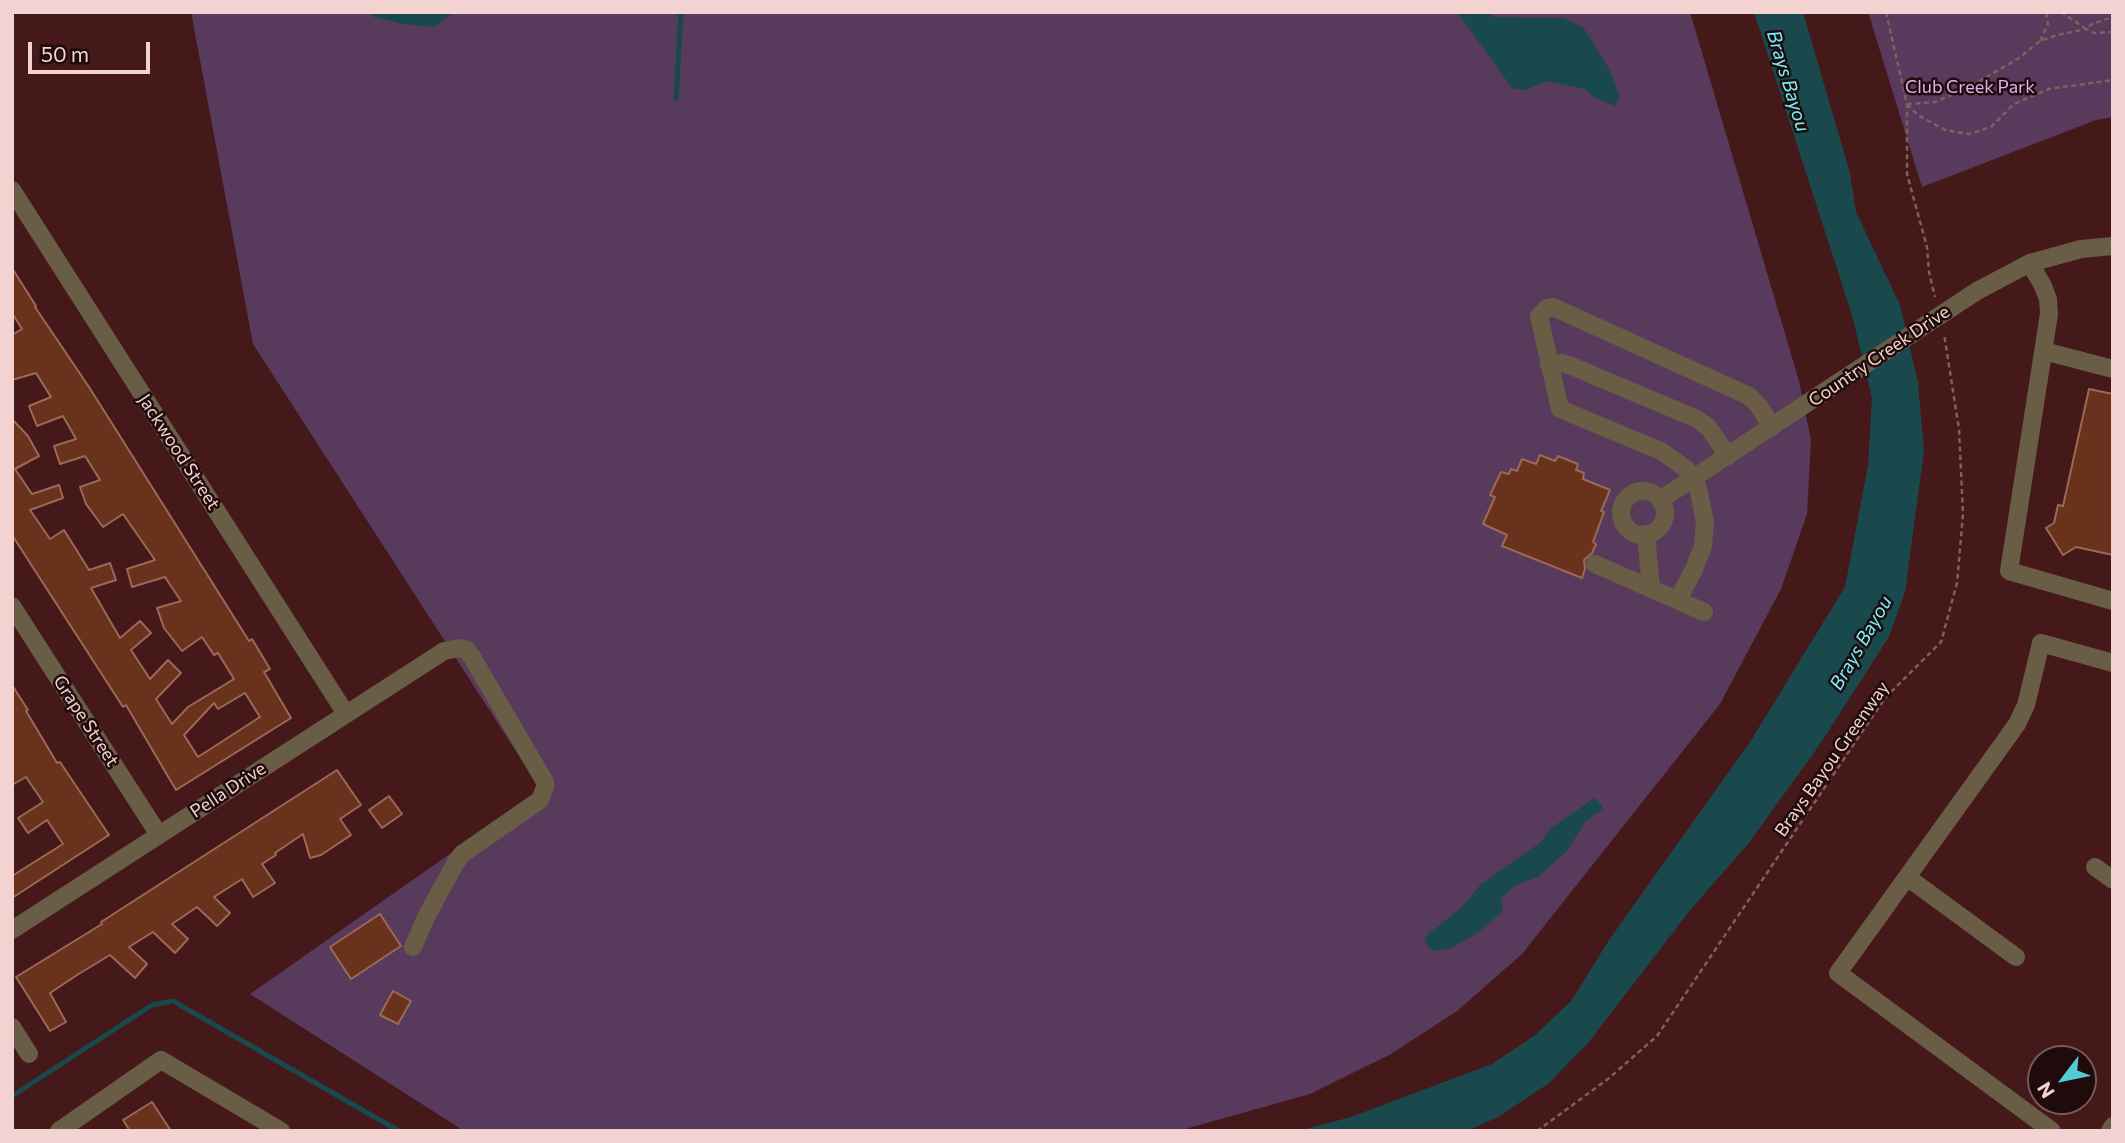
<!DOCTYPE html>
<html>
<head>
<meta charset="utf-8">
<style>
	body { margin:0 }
	#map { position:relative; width:2125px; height:1143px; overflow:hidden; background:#451819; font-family:Commissioner,sans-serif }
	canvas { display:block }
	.frame { position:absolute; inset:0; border:14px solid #f2d3d1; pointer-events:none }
	.north { position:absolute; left:2027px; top:1045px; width:70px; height:70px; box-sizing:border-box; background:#1f0b0b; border:2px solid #735b5a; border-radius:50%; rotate:238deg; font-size:19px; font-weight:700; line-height:28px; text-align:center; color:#f2d3d1 }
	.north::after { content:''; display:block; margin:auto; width:24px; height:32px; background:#51ccd4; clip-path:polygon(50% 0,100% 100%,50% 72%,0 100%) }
	.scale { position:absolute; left:28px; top:42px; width:122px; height:32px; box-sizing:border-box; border:4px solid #f2d3d1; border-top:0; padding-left:9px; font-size:21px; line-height:24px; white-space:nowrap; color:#f2d3d1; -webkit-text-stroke:5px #1f0b0b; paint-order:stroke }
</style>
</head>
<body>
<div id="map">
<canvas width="2125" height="1143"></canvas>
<div class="frame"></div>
<div class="north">N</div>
<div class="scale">50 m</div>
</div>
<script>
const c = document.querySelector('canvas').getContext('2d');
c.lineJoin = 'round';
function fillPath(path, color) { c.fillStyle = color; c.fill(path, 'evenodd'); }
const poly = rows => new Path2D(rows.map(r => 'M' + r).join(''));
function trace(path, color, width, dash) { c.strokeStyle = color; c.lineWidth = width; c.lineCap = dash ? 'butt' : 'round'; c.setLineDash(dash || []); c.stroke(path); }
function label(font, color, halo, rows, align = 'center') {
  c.font = font + ' Commissioner,sans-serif'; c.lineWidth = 5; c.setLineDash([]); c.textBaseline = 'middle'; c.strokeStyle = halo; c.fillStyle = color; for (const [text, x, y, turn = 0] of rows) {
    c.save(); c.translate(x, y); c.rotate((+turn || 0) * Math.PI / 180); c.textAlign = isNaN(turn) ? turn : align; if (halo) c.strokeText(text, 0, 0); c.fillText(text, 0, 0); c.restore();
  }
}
const green = poly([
	[191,12,1690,12,1799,381,1811,440,1807,514,1781,589,1720,704,1522,954,1457,1011,1391,1054,1310,1094,1178,1131,464,1131,250,994,541,790,253,344],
	[1868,12,2113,12,2113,117,2096,120,1922,187]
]);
const water = poly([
	[369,12,454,12,434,27,402,24,374,17],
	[1457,12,1487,12,1494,17,1563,18,1583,27,1611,72,1619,96,1616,106,1595,98,1584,89,1548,81,1525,90,1512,88],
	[1754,12,1803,12,1850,173,1856,212,1900,305,1918,382,1924,451,1905,592,1889,637,1818,747,1749,843,1691,909,1588,1043,1548,1084,1498,1117,1467,1131,1298,1131,1351,1117,1492,1064,1534,1036,1572,1000,1609,940,1750,742,1845,587,1868,465,1872,398,1852,315],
	[1594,798,1600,803,1603,809,1585,822,1567,851,1539,876,1515,886,1501,898,1503,911,1475,935,1451,948,1434,951,1427,946,1425,940,1428,934,1461,908,1481,884,1541,842,1550,829]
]);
const stream = poly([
	[676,99,681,12],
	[12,1096,152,1005,173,1001,399,1131]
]);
const building = poly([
	[12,268,36,306,35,307,89,387,249,641,252,639,270,669,264,672,291,718,176,790,126,705,123,707,12,535,12,419,28,436,39,456,15,469,32,494,59,485,63,498,30,510,50,539,64,530,89,570,110,563,116,580,91,588,120,638,140,621,151,633,131,650,150,679,168,660,181,673,156,699,172,724,188,707,234,679,218,653,214,655,202,637,182,651,164,628,157,608,181,601,165,577,132,587,127,569,155,560,123,514,103,527,86,504,80,487,100,480,85,456,60,464,54,446,76,439,63,416,37,426,29,406,51,397,36,373,12,380,12,335,22,329,12,313,12,268],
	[245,693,260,717,198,757,184,735,214,703,218,709,245,693],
	[2089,389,2113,394,2113,555,2076,547,2063,555,2046,528,2054,523,2058,505,2063,506,2089,389],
	[1540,455,1555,461,1558,456,1578,464,1576,470,1584,473,1583,479,1610,490,1601,511,1604,512,1593,542,1596,544,1592,553,1584,560,1585,569,1582,578,1502,546,1507,535,1483,524,1495,497,1490,495,1501,472,1509,474,1511,469,1517,471,1522,459,1536,464,1540,455],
	[12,685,28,710,26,711,57,763,60,762,109,835,12,898,12,876,63,844,47,820,28,833,18,818,43,802,26,777,12,785,12,685],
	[337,770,361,805,340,819,351,835,321,855,310,858,303,834,275,853,276,855,262,864,275,883,253,897,242,879,214,897,230,913,217,926,197,907,172,924,188,939,175,953,153,932,129,947,147,964,135,978,110,955,77,975,50,993,66,1022,50,1031,16,977,102,924,101,922,337,770],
	[389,796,402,814,382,828,369,810,389,796],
	[380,914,401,946,351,979,330,947,380,914],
	[393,991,411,1001,398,1024,380,1015,393,991],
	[152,1102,171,1131,130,1131,123,1120,152,1102]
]);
const path = poly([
	[1886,12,1907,104,1907,174,1927,247,1929,272,1935,297],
	[2061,12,2086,29,2092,24,2113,17],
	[2040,41,2048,24,2046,12],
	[1907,104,1918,115,1945,130,1969,134,1991,127,2014,104,2049,89,2113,80],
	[1907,104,1935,102,1968,88,2019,58,2040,41,2057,35,2086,29,2094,33,2113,32],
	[1537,1131,1608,1079,1657,1036,1885,698,1941,642,1957,583,1963,514,1959,429,1944,334]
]);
const minor = poly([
	[12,190,346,714],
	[2030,263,2043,286,2048,299,2049,314,2009,571,2113,601],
	[2044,351,2113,369],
	[1549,365,1562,363,1569,365,1697,419,1709,428,1728,456],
	'1621 513a22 22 0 1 1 44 0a22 22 0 1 1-44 0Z',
	[1660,500,1977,291,2030,263,2081,249,2113,246],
	[1646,534,1651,589],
	[1595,564,1704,612],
	[1678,600,1694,569,1703,546,1705,522,1698,488,1685,468,1661,451,1560,409,1539,316,1547,308,1553,307,1749,396,1759,406,1772,427],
	[12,606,159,835],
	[2095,867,2113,880],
	[1907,877,2016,957],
	[12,930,444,651,460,648,467,650,472,657,545,782,545,787,540,800,462,854,456,862,426,917,413,947],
	[12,1027,29,1054],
	[59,1131,161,1060,281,1131],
	[2052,1131,1838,973,2017,724,2026,705,2041,643,2113,663],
	[2110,1131,2113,1126]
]);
const parkNames = [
	["Club Creek Park",1970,87]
];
const streetNames = [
	["Country Creek Drive",1879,356,-34],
	["Jackwood Street",179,452,57],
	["Grape Street",86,721,57],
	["Brays Bayou Greenway",1832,759,-55],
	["Pella Drive",228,790,-33]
];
const waterNames = [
	["Brays Bayou",1788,81,73],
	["Brays Bayou",1861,643,-60]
];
fillPath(green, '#583a5d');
fillPath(water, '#19494d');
trace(stream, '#19494d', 5);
fillPath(building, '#69321c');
trace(building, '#9a6957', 2);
trace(path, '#855d5d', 2.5, [5, 3.5]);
trace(minor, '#6a5d46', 18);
label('18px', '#e8acf2', '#1f0b0b', parkNames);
label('18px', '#f2d3d1', '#1f0b0b', streetNames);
label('italic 19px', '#71f4fd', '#1f0b0b', waterNames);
</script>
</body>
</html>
